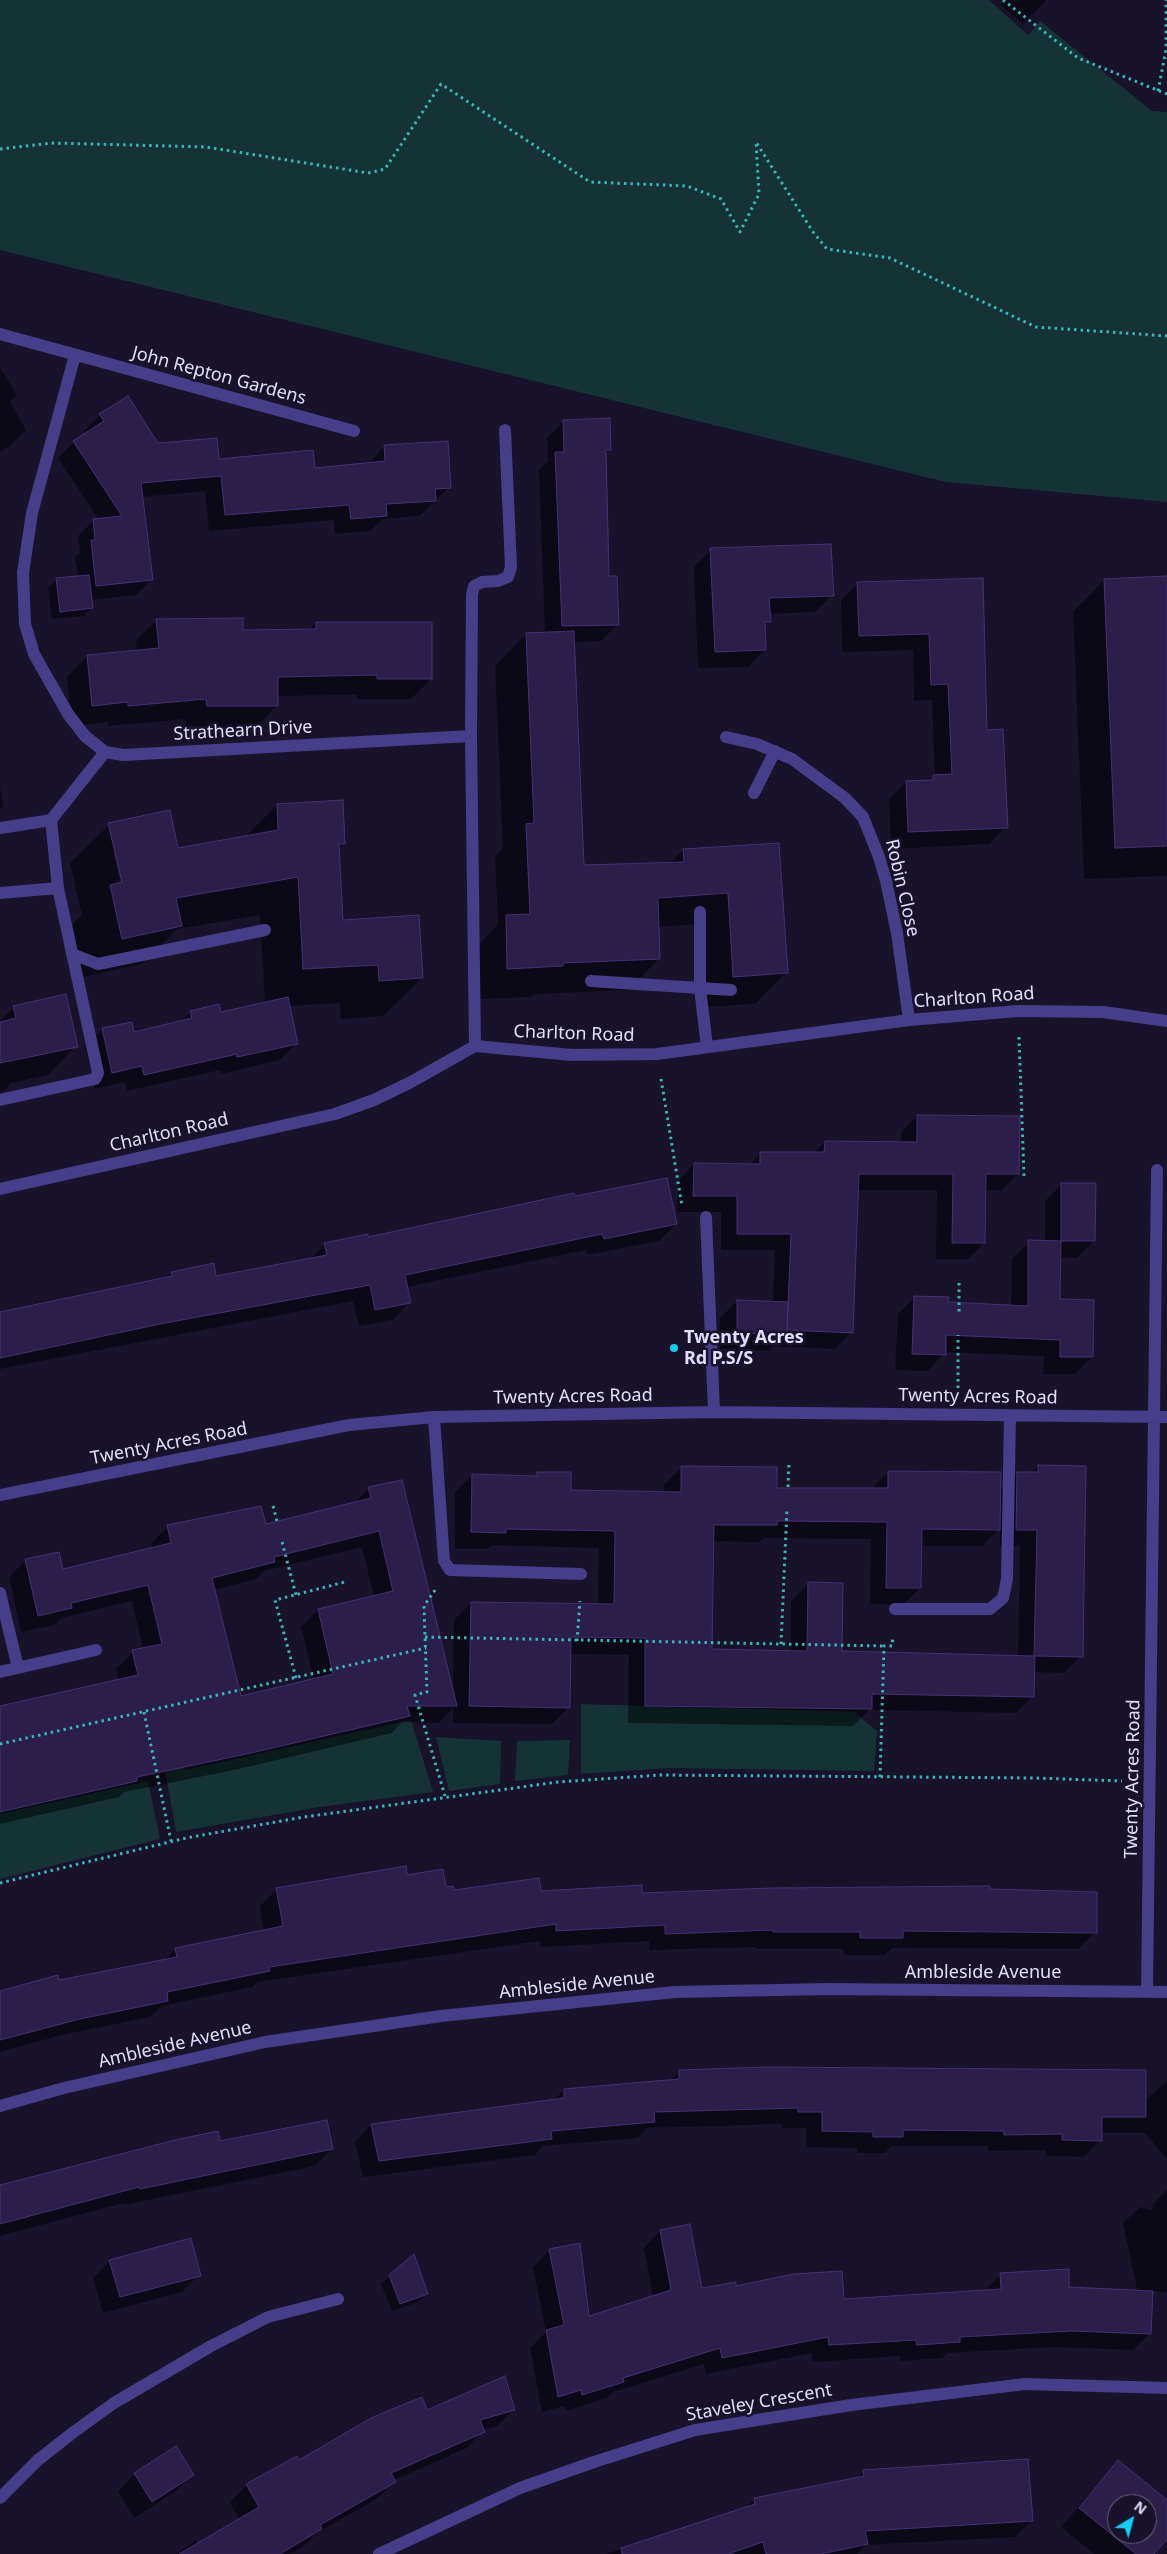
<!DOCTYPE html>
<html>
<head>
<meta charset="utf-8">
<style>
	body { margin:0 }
	#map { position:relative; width:1167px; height:2554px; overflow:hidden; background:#18122a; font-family:"Noto Sans",sans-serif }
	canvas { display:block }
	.north { position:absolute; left:1107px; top:2494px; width:50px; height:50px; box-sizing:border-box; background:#18122a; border:1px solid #69637f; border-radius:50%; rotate:37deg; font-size:14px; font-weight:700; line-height:20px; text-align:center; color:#e2dcfe }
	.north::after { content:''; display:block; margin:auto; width:18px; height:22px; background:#0dcff8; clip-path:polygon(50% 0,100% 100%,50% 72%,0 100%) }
</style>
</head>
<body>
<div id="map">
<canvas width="1167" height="2554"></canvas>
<div class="north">N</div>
</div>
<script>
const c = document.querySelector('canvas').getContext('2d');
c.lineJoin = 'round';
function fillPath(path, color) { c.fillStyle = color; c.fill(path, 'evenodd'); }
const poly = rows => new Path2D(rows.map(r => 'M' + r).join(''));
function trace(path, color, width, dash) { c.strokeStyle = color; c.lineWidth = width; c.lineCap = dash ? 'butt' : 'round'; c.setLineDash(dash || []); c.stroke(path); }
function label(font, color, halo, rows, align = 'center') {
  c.font = font + ' "Noto Sans",sans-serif'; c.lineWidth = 5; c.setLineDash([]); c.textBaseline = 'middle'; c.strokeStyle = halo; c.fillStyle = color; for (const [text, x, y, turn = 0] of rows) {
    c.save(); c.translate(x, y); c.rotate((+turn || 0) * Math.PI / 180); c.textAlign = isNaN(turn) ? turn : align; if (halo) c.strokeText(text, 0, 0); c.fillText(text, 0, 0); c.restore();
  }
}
const green = poly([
	[0,0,989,0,1028,35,1040,21,1152,111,1167,112,1167,502,946,482,0,250],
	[581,1704,854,1712,877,1731,874,1771,669,1768,581,1774],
	[411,1720,433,1792,320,1807,176,1832,165,1770,183,1767,185,1770],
	[436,1737,501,1741,500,1784,449,1791],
	[570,1740,568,1775,515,1781,517,1741],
	[148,1781,160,1839,0,1879,0,1814]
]);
const shadow = poly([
	[1004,0,1046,0,1023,24,1000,4],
	[0,368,17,395,10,402,26,430,10,446,0,452],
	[100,415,158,444,218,461,313,469,369,464,384,446,450,487,419,516,383,519,370,531,335,534,334,520,209,531,205,491,142,497,151,580,136,595,91,600,92,607,84,616,52,619,48,588,57,579,78,577,75,557,80,553,78,536,93,521,99,520,58,458,74,442,87,434,84,431],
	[564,421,610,449,605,454,608,577,618,624,601,641,573,642,583,866,670,863,683,850,778,844,786,973,755,1004,702,1007,697,924,658,927,659,959,628,990,534,994,530,997,477,999,475,948,498,924,495,856,503,848,495,666,526,634,545,634,539,470,548,461,547,438],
	[711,550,832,595,815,612,769,614,769,621,764,626,765,650,748,667,698,668,694,567],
	[1167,578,1167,876,1084,879,1073,612,1104,580],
	[982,579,986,731,1006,827,989,844,891,849,889,799,906,782,927,782,935,776,932,700,914,701,913,650,842,652,841,600,858,583],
	[157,620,242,631,309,631,316,623,431,679,411,699,357,699,357,695,277,696,277,705,257,726,186,726,186,719,108,726,108,722,72,726,67,677,87,656,137,651,136,640],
	[0,785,3,806,0,809],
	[277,805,344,844,338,850,342,921,422,978,383,1016,341,1019,340,1003,289,1006,297,1043,280,1060,221,1074,220,1070,127,1091,125,1082,95,1089,85,1046,102,1030,133,1033,180,1022,191,1012,220,1013,265,1003,260,915,177,929,142,964,83,977,72,925,82,915,70,863,109,825,177,850,244,838],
	[113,851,116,851,124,888,122,889],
	[14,1007,76,1046,48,1075,11,1083,0,1094,0,1021],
	[917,1116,1018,1174,1002,1190,985,1190,984,1243,968,1259,936,1259,937,1190,857,1190,852,1332,835,1349,773,1346,769,1351,720,1349,720,1318,737,1301,773,1303,775,1250,721,1250,721,1212,677,1212,678,1181,694,1164,749,1165,761,1153,814,1153,825,1142,901,1143,901,1133],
	[1062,1184,1094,1241,1077,1258,1059,1257,1059,1300,1092,1357,1075,1374,1043,1374,1044,1356,945,1352,928,1371,895,1370,898,1314,915,1297,947,1303,1011,1307,1012,1259,1029,1242,1045,1242,1045,1201],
	[574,1198,676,1224,659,1241,587,1255,586,1250,406,1287,409,1303,393,1320,359,1326,353,1301,0,1369,0,1313,166,1278,171,1273,215,1277,309,1260,325,1244,367,1238],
	[1038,1466,1081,1656,1064,1673,1033,1672,1033,1696,1016,1713,869,1710,853,1726,628,1723,629,1655,570,1654,569,1707,552,1724,453,1723,453,1708,439,1723,402,1722,392,1733,234,1770,124,1792,119,1797,0,1824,0,1708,119,1680,116,1669,133,1652,143,1649,132,1601,61,1618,54,1625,21,1632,9,1577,26,1560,62,1570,152,1549,151,1543,168,1527,265,1525,354,1503,369,1489,453,1692,454,1620,471,1603,598,1605,599,1548,492,1545,488,1549,455,1549,455,1492,472,1475,533,1477,537,1473,570,1491,664,1493,664,1485,681,1468,776,1489,871,1489,888,1472,999,1491,1018,1473,1032,1473],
	[1000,1528,1000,1546,1020,1546,1018,1656,840,1653,808,1584,791,1601,791,1652,711,1650,712,1541,759,1542,763,1538,871,1539,870,1604,903,1605,920,1588,921,1546,982,1546],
	[362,1547,374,1597,318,1610,301,1627,314,1680,240,1698,214,1590,257,1579,264,1571],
	[406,1876,453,1892,641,1894,989,1890,1095,1932,1078,1949,892,1948,885,1955,844,1955,843,1949,756,1949,756,1947,649,1950,649,1941,540,1947,539,1941,257,1982,252,1987,162,2006,150,2017,62,2035,0,2052,0,1992,164,1961,176,1949,264,1931,260,1906,277,1889],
	[679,2072,1145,2100,1167,2081,1167,2159,1145,2133,1100,2133,1100,2140,1084,2157,1046,2156,1046,2150,988,2151,988,2146,891,2146,885,2153,857,2153,857,2148,806,2147,806,2128,782,2128,782,2124,647,2128,638,2138,543,2146,535,2155,363,2177,355,2142,371,2125,553,2101,564,2090,670,2081],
	[217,2133,219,2143,332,2149,315,2166,123,2205,123,2203,0,2236,0,2186,145,2147],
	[1167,2190,1167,2293,1152,2291,1150,2334,1133,2350,1054,2347,948,2353,942,2358,900,2361,900,2356,812,2362,812,2353,706,2374,704,2364,613,2392,606,2398,566,2411,564,2406,542,2412,530,2348,546,2332,533,2267,550,2250,588,2317,653,2297,644,2248,660,2231,689,2226,701,2290,736,2287,842,2300,983,2292,1000,2275,1067,2289,1144,2291,1137,2289,1123,2223,1140,2207,1152,2210,1153,2204],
	[110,2261,199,2275,182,2292,103,2313,93,2278],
	[390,2276,427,2294,418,2302,392,2311,381,2284],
	[514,2409,497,2426,483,2430,467,2448,394,2480,378,2498,317,2533,304,2546,290,2554,177,2554,196,2540,198,2544,240,2520,230,2502,247,2485,298,2462,426,2412],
	[1118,2462,1167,2502,1167,2537,1153,2554,1094,2554,1061,2527],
	[1117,2504,1147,2504,1147,2534,1117,2534],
	[864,2471,1032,2520,1015,2537,865,2545,857,2554,606,2554,745,2508,755,2499,856,2479],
	[135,2474,193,2474,176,2491,134,2518,118,2491]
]);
const building = poly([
	[128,396,158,443,217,438,219,459,313,450,315,468,385,461,384,445,448,441,451,488,435,489,436,501,386,504,387,516,351,519,349,505,225,515,221,476,141,483,153,580,96,586,91,540,95,540,93,519,122,516,73,441,104,421,99,414,128,396],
	[610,418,611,450,606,450,609,576,617,576,619,625,562,626,555,452,564,452,563,420,610,418],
	[831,544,834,596,769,598,771,622,765,622,766,650,715,652,710,548,831,544],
	[89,575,93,608,60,612,56,578,89,575],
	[1167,576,1167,846,1115,848,1104,579,1167,576],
	[983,578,987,730,1003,729,1008,828,908,832,906,781,933,780,933,775,952,774,948,684,931,685,929,634,859,636,857,582,983,578],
	[243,618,243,630,316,629,316,622,432,622,432,679,377,679,377,675,278,677,278,706,207,706,206,699,128,706,128,702,92,706,87,655,159,648,156,619,243,618],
	[574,631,584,865,684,862,683,849,779,843,788,973,733,977,728,893,658,898,660,959,563,963,563,966,507,969,506,915,530,914,526,824,534,823,526,633,574,631],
	[343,800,345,844,339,844,343,920,419,915,423,978,379,981,378,965,303,969,298,877,176,898,182,926,122,939,110,885,122,882,108,823,170,810,178,848,278,830,277,804,343,800],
	[66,994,78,1047,0,1063,0,1022,16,1018,13,1006,66,994],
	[288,997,298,1044,237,1057,237,1054,144,1075,142,1066,112,1073,102,1028,132,1022,134,1032,192,1018,190,1011,219,1004,221,1012,288,997],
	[917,1115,1020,1116,1019,1174,986,1174,985,1243,952,1243,953,1174,859,1174,853,1333,787,1330,791,1234,737,1234,737,1196,693,1196,694,1163,760,1164,760,1152,824,1152,825,1141,917,1142,917,1115],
	[667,1178,677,1224,604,1239,602,1234,405,1275,411,1303,375,1310,370,1285,160,1324,0,1358,0,1312,172,1276,171,1272,214,1263,216,1276,327,1255,324,1243,368,1234,368,1237,574,1193,575,1196,667,1178],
	[1061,1183,1096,1183,1095,1241,1061,1241,1061,1183],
	[1028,1240,1061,1241,1060,1299,1094,1300,1093,1357,1060,1357,1060,1340,946,1335,946,1355,912,1354,914,1296,949,1297,948,1302,1028,1306,1028,1240],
	[737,1300,788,1302,787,1335,737,1333,737,1300],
	[1038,1465,1086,1466,1084,1586,1083,1657,1035,1656,1034,1697,872,1694,872,1709,645,1706,645,1638,571,1637,570,1708,469,1706,471,1602,614,1604,615,1531,506,1529,506,1533,471,1532,472,1474,537,1476,537,1472,571,1472,571,1490,681,1492,681,1466,777,1467,777,1488,888,1488,888,1471,1001,1472,1000,1530,922,1529,921,1588,886,1588,887,1522,777,1521,777,1525,714,1525,712,1649,807,1651,808,1582,843,1583,842,1651,1034,1656,1037,1530,1016,1530,1017,1472,1038,1472,1038,1465],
	[402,1480,457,1706,407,1706,410,1716,251,1753,137,1777,137,1781,0,1812,0,1706,138,1675,132,1650,162,1644,148,1585,71,1603,72,1608,38,1616,25,1559,59,1552,63,1569,171,1543,167,1525,261,1506,266,1524,371,1498,368,1487,402,1480],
	[379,1531,393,1591,318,1609,333,1674,241,1696,212,1578,275,1562,274,1557,379,1531],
	[406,1866,407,1875,443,1869,446,1887,453,1886,454,1890,539,1878,541,1891,642,1885,642,1893,772,1888,990,1886,990,1889,1097,1892,1097,1933,903,1931,903,1938,860,1938,860,1932,773,1932,773,1930,665,1934,665,1925,556,1931,556,1924,269,1967,270,1971,167,1992,168,2001,80,2019,0,2040,0,1991,58,1975,59,1980,177,1957,175,1948,283,1926,276,1888,406,1866],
	[767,2067,1146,2070,1146,2117,1102,2117,1102,2141,1062,2140,1062,2134,1004,2135,1004,2131,903,2130,903,2137,873,2137,873,2132,822,2131,822,2112,798,2112,798,2108,654,2112,655,2122,551,2131,552,2139,379,2161,371,2124,564,2098,564,2089,679,2079,679,2070,767,2067],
	[327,2120,333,2149,140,2189,139,2187,0,2224,0,2185,175,2140,218,2131,220,2141,327,2120],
	[690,2224,702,2288,736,2282,736,2286,793,2274,842,2271,844,2299,1001,2289,1000,2273,1069,2269,1069,2287,1153,2291,1151,2334,1071,2331,960,2337,960,2342,917,2345,916,2340,829,2345,828,2337,722,2358,720,2348,623,2378,624,2382,582,2395,581,2390,558,2397,546,2330,564,2325,549,2249,580,2243,589,2316,671,2290,660,2230,690,2224],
	[191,2238,201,2276,120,2297,109,2260,191,2238],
	[414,2254,428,2294,400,2304,389,2275,414,2254],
	[505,2376,515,2410,480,2420,485,2432,391,2473,396,2482,320,2525,322,2529,280,2554,179,2554,259,2507,246,2484,297,2456,299,2460,373,2417,422,2397,427,2410,505,2376],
	[176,2446,194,2475,152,2502,134,2473,176,2446],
	[1028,2459,1033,2521,865,2531,868,2544,821,2554,766,2554,763,2542,728,2554,622,2554,621,2548,755,2504,754,2498,864,2476,863,2470,1028,2459],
	[1118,2460,1167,2500,1167,2539,1154,2554,1136,2554,1079,2508,1118,2460],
	[1117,2504,1147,2504,1147,2534,1117,2534,1117,2504]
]);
const path = poly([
	[1003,0,1078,58,1167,94],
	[1158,91,1166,50,1166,0],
	[0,149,53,143,206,147,368,173,385,169,441,84,590,182,687,186,721,199,740,232,759,194,756,142,813,232,827,249,890,258,1036,327,1167,336],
	[1019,1037,1024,1176],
	[661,1079,682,1206],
	[959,1283,959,1314],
	[958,1388,958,1335],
	[788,1487,789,1462],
	[273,1506,277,1521],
	[282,1542,296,1595],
	[435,1590,424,1606,427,1692,415,1695,445,1796],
	[425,1637,884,1646],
	[577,1641,580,1601],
	[781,1644,787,1509],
	[296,1678,275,1600,345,1582],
	[144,1712,171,1841],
	[0,1744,426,1648],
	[880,1777,884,1646,892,1646,893,1636],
	[0,1883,186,1838,304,1817,558,1782,660,1775,1034,1778,1122,1781]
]);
const minor = poly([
	[0,334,354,431],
	[75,355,32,513,23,573,25,624,34,654,68,714,85,736,105,752],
	[471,736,472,595,474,586,482,582,498,581,508,577,511,567,505,430],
	[726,737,757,744,792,759,845,798,863,817,879,857,886,881,897,933,909,1020],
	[754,793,775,751],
	[0,828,51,820],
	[0,893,58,888,51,820,105,752,123,755,471,736,475,1046],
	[700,912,700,988,707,1047],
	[72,954,98,964,265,930],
	[591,981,731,990],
	[0,1100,95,1079,98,1073,58,888],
	[0,1189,335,1114,374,1100,411,1082,475,1046,572,1055,657,1054,909,1020,1018,1011,1103,1012,1167,1021],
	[706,1217,714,1412],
	[434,1417,444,1561,450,1570,581,1574],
	[0,1495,349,1425,434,1417,714,1412,1167,1417],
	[0,1593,18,1668],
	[895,1609,990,1609,1003,1598,1007,1579,1010,1416],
	[0,1672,96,1650],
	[1147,1992,1157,1170],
	[0,2106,64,2088,265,2042,441,2016,675,1992,828,1989,1167,1992],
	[0,2498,38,2460,75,2431,114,2403,211,2346,268,2317,338,2299],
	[379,2554,520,2488,594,2462,695,2430,851,2405,1025,2384,1167,2388]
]);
const markers = [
	[674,1348,5,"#0dcff8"]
];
const streetNames = [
	["John Repton Gardens",219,376,15],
	["Strathearn Drive",243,731,-3],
	["Robin Close",902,888,77],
	["Charlton Road",974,998,-4],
	["Charlton Road",574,1034,2],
	["Charlton Road",169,1133,-13],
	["Twenty Acres Road",573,1397,-1],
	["Twenty Acres Road",978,1397,1],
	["Twenty Acres Road",169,1444,-11],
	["Twenty Acres Road",1133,1779,-89],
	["Ambleside Avenue",983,1973],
	["Ambleside Avenue",577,1985,-6],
	["Ambleside Avenue",175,2045,-13],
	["Staveley Crescent",759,2403,-10]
];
const poiNames = [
	["Twenty Acres",684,1338],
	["Rd P.S/S",684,1359]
];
fillPath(green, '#153334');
fillPath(shadow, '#0007');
fillPath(building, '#2b1e4b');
trace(building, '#443176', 1);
trace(path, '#34b8ba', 3, [2.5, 4]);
trace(minor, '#463e88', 12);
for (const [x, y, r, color] of markers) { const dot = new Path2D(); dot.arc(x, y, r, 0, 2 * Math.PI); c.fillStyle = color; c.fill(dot); trace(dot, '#18122a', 2); }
label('18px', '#e2dcfe', '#18122a', streetNames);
label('bold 18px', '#e2dcfe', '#18122a', poiNames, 'left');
</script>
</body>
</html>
